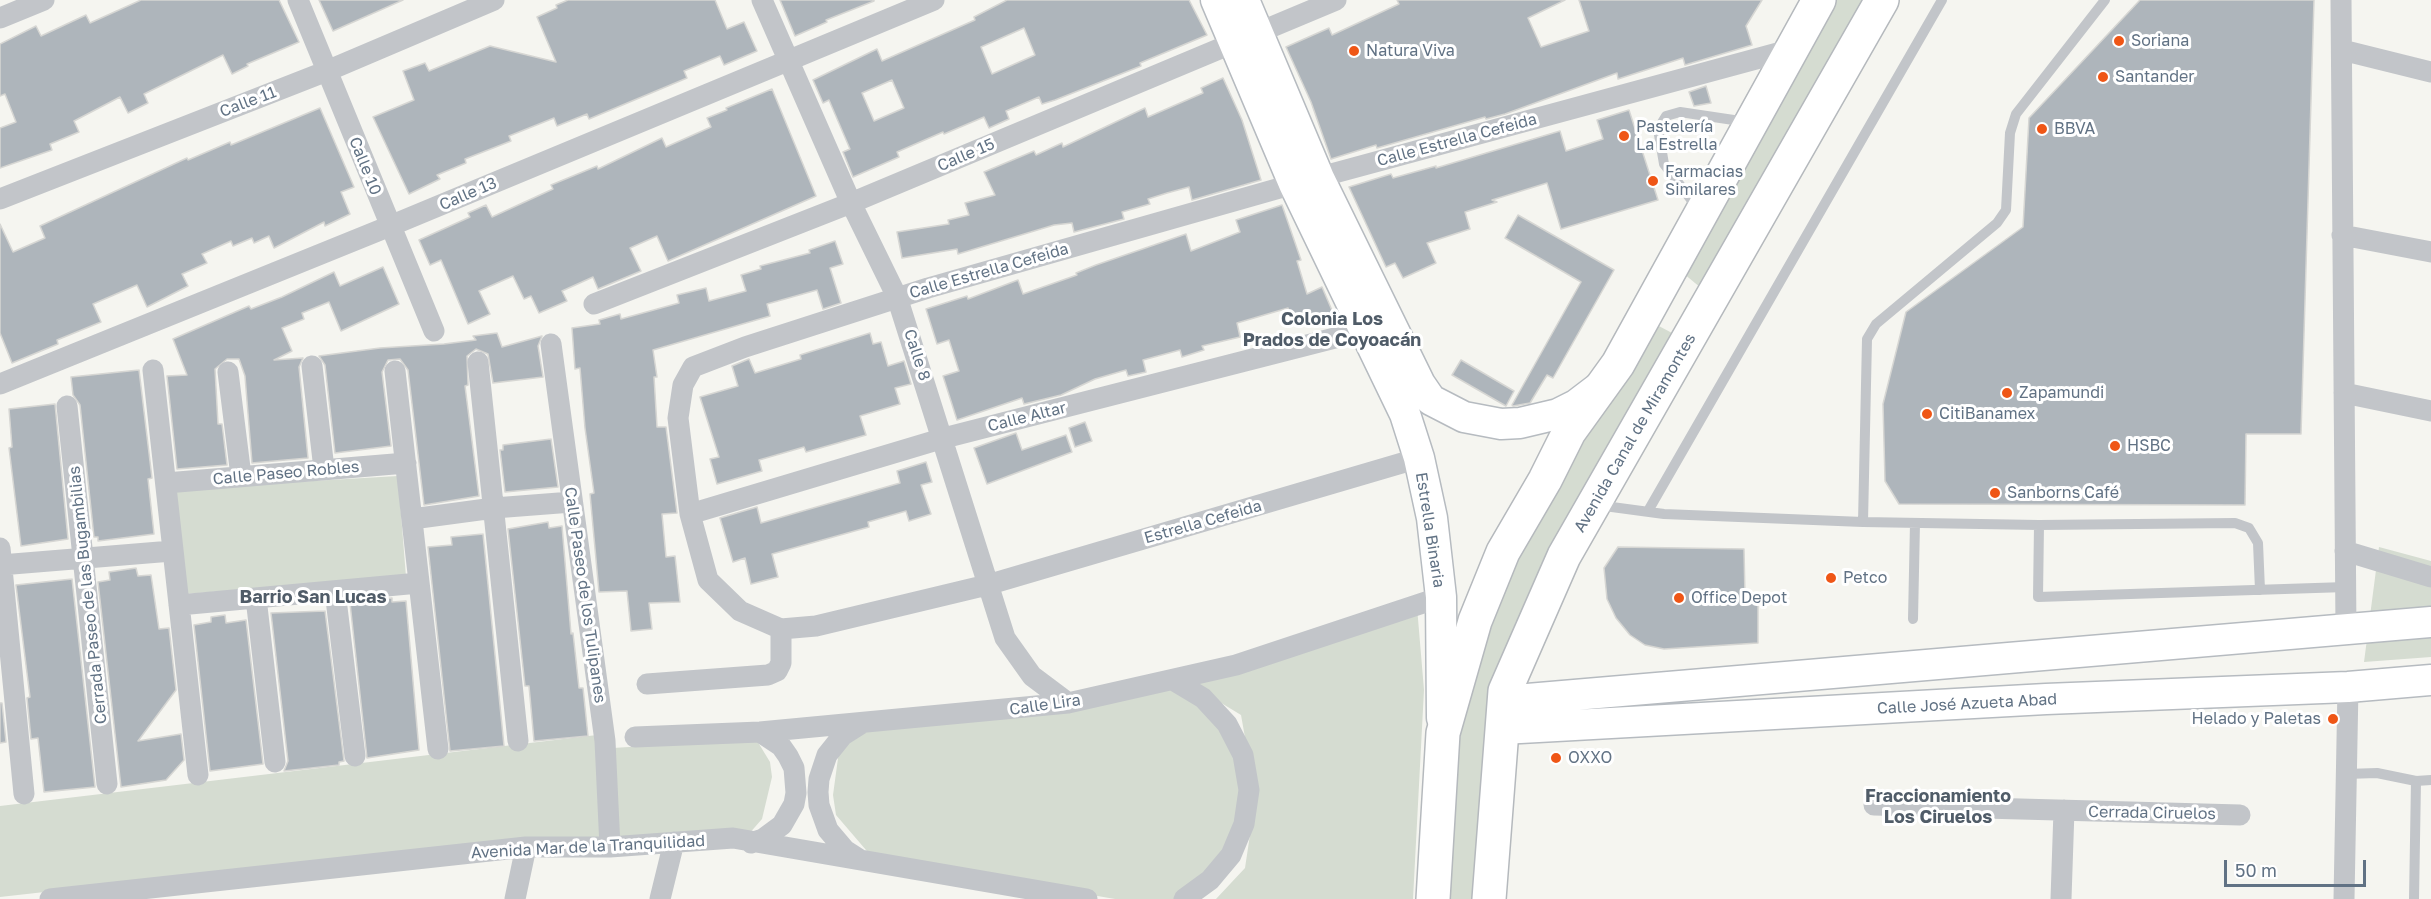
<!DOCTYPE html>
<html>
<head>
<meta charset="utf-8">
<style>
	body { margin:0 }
	#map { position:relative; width:2431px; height:899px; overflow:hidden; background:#f5f5f0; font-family:"Golos Text",sans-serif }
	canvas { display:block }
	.scale { position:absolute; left:2224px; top:860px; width:142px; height:27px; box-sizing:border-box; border:3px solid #617284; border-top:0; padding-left:8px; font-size:18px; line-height:21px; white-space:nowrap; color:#617284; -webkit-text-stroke:4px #fff; paint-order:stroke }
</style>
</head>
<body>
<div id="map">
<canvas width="2431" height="899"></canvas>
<div class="scale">50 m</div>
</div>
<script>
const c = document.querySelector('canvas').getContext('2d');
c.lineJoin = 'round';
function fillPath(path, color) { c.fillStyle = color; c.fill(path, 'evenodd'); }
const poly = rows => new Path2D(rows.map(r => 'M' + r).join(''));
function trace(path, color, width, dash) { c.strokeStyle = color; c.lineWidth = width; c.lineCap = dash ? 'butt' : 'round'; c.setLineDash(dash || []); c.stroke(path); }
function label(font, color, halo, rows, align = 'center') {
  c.font = font + ' "Golos Text",sans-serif'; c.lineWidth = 6; c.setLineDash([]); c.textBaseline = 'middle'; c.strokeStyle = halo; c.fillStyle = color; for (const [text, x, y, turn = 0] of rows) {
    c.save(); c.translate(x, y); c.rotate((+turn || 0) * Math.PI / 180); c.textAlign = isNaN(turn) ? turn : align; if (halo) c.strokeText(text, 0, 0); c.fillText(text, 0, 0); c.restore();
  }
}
const green = poly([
	[1836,0,1867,0,1701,288,1683,273],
	[1655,324,1674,334,1552,546,1488,697,1475,899,1446,899,1456,725,1527,529],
	[398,476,406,577,185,594,175,489],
	[2379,547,2431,561,2431,657,2364,662],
	[1417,607,1424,690,1413,899,1216,899,1245,868,1251,828,1253,782,1241,715,1190,684],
	[1162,687,1176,690,1225,727,1233,745,1239,789,1238,854,1180,899,1115,899,872,857,836,815,833,795,839,751,866,729],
	[597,735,602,840,250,869,0,897,0,806],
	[756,739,770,762,772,777,762,819,748,835,616,840,613,748]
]);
const building = poly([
	[141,0,279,0,299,42,247,64,248,66,232,74,223,55,144,94,148,103,128,113,120,97,74,121,79,132,50,144,52,150,0,168,0,128,16,122,5,94,0,96,0,44,36,26,41,36,86,15,90,23,141,0],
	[319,0,403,0,333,31,319,0],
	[568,0,715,0,727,29,744,22,757,51,724,65,720,56,684,71,687,78,589,119,587,114,557,126,554,118,509,136,511,141,465,159,466,163,437,175,440,179,409,194,373,117,414,100,403,71,425,63,429,71,490,46,556,62,537,17,557,8,556,5,568,0],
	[780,0,874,0,874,1,826,20,827,22,795,36,780,0],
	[1007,0,1189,0,1207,35,1140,63,1141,66,1055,100,1042,104,1039,97,1006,111,1009,119,989,128,984,117,944,134,943,132,897,152,899,157,853,177,843,152,850,149,829,100,823,103,813,80,877,49,882,61,975,20,974,17,1007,0],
	[1024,28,1035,55,992,74,981,47,1024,28],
	[892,80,904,108,874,121,862,93,892,80],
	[1397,0,1565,0,1528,18,1541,47,1589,31,1579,0,1762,0,1746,26,1752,45,1685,65,1683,58,1618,79,1617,73,1505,114,1486,119,1485,117,1377,148,1376,145,1331,159,1311,102,1286,47,1329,28,1332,35,1399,4,1397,0],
	[2140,0,2314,0,2301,434,2246,434,2245,505,1899,504,1885,481,1883,404,1906,312,2023,227,2029,118,2140,0],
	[1223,78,1242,120,1261,180,1192,200,1189,187,1167,193,1148,199,1150,204,1122,212,1124,219,1074,232,1072,223,1054,225,958,254,957,249,902,258,897,232,949,224,948,220,969,215,965,203,995,195,984,172,1034,151,1036,155,1062,143,1063,147,1145,108,1148,117,1203,93,1201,88,1223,78],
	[1706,86,1711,103,1694,106,1689,92,1706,86],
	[772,89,816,196,668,261,657,236,630,248,641,271,598,289,593,277,562,291,567,301,539,313,531,296,524,299,513,276,479,291,490,314,468,324,441,260,430,265,419,240,470,217,468,213,486,205,492,217,553,189,551,185,597,166,598,169,662,138,666,147,711,127,707,118,727,110,726,108,772,89],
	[320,108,354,187,341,192,350,214,325,226,324,222,274,248,269,236,254,243,252,238,233,246,231,241,202,254,207,263,182,274,188,286,147,307,137,285,93,304,101,322,57,340,58,344,12,363,0,333,0,224,13,252,45,238,40,226,187,158,188,160,230,142,231,145,320,108],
	[1629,110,1658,200,1561,229,1547,183,1492,200,1497,202,1465,212,1470,229,1427,243,1436,263,1403,278,1395,263,1386,267,1349,187,1391,174,1393,178,1436,166,1436,168,1560,131,1566,151,1603,139,1597,120,1629,110],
	[1282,205,1301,260,1297,261,1307,294,1322,287,1334,315,1320,321,1319,319,1293,325,1288,308,1237,323,1240,337,1202,346,1204,350,1182,357,1180,350,1143,360,1146,372,1128,376,1126,370,1095,379,1061,395,1024,404,1022,398,957,420,943,376,959,371,949,340,937,344,926,309,967,296,968,299,1018,280,1023,294,1077,275,1076,273,1096,265,1186,234,1191,251,1240,232,1236,220,1282,205],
	[1518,215,1614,270,1553,378,1547,375,1530,403,1513,406,1512,405,1581,282,1505,238,1518,215],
	[835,241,843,264,830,268,841,303,823,309,817,290,767,304,770,316,653,350,657,377,654,377,657,427,666,427,677,513,662,514,666,557,675,556,680,602,649,603,652,629,631,631,627,591,599,592,590,494,594,493,585,428,580,368,575,369,572,328,600,324,599,320,620,314,621,319,679,303,677,295,706,288,709,301,746,291,741,275,761,269,760,266,810,253,809,250,835,241],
	[383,267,399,304,341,331,329,302,302,313,304,319,282,328,292,351,274,360,303,358,299,367,308,458,252,463,245,376,239,359,227,359,215,369,218,424,222,424,227,465,177,469,167,376,187,375,173,339,249,306,251,309,282,297,334,272,340,286,383,267],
	[497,333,502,347,542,336,538,346,543,377,493,383,488,354,476,349,467,356,468,385,465,386,479,496,424,505,408,370,400,359,388,360,382,372,391,446,335,453,325,365,319,356,380,348,444,344,476,340,473,336,497,333],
	[870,333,873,344,881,342,888,366,904,361,911,384,895,388,900,404,860,416,866,435,806,452,804,447,759,460,762,471,717,484,710,459,719,457,700,397,738,386,732,366,749,359,755,373,801,359,800,355,870,333],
	[1461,360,1514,391,1506,406,1452,375,1461,360],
	[139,370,152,478,148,479,154,534,98,541,98,537,94,537,80,405,73,395,71,377,139,370],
	[55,404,68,539,21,546,9,448,12,447,9,409,55,404],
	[1085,422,1092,441,1075,447,1069,428,1085,422],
	[1016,433,1022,450,1066,435,1072,452,987,484,974,448,1016,433],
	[551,439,558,487,505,492,500,450,503,450,503,445,551,439],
	[926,462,932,482,921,485,931,514,909,521,906,511,868,522,869,527,772,554,778,577,751,584,745,558,733,562,720,518,757,507,761,523,900,483,897,471,926,462],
	[548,522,549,528,562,526,571,634,573,633,579,688,583,688,588,736,534,741,529,686,525,686,508,529,548,522],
	[483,534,504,746,450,751,428,547,452,545,451,537,483,534],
	[1618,547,1744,549,1745,597,1758,598,1758,643,1664,649,1645,645,1630,635,1616,618,1607,599,1604,568,1618,547],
	[136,568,138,576,151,575,159,629,169,628,176,690,138,741,181,734,184,760,166,780,121,787,98,582,110,580,109,572,136,568],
	[72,579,95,787,44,792,38,738,31,739,27,698,30,697,16,585,72,579],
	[392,598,392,602,406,601,419,750,367,758,350,603,392,598],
	[325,611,344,761,339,762,339,765,284,771,288,761,271,613,325,611],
	[225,615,226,623,246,620,263,764,210,771,194,625,211,622,211,617,225,615],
	[0,703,2,703,6,742,0,743,0,703]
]);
const lane = poly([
	[1699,210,1664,164,1658,129,1666,116,1680,112,1747,122],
	[1597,505,1664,514,1863,522,2039,525,2235,523,2249,528,2258,543,2260,590],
	[1648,511,1942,0],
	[1863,522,1867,339,1876,324,1997,223,2006,210,2010,133,2016,114,2105,0],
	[2039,525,2038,597,2346,587],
	[1913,619,1915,523],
	[2346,774,2377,773,2416,781,2431,780],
	[2414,899,2416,781]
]);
const street = poly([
	[298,0,434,331],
	[762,0,851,203,897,297,1005,638,1032,676,1068,703],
	[2341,0,2346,630],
	[0,18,44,0],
	[2342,50,2431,72],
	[0,199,327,71,494,0],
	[2342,235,2431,252],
	[594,304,851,203,1336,0],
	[551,344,605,741,610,847],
	[478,362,518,741],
	[312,366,324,469],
	[153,370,198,775],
	[395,371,438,749],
	[228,372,241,476],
	[0,384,390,226,934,0],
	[2344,393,2431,411],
	[67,406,107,784],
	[1419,458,987,585,816,626,781,629,740,611,708,580,690,514,678,418,683,385,693,367,745,347,928,288,1294,184,1789,50],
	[166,483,406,463],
	[690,514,944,438,1366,330],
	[412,519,494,508,572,502],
	[0,548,24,794],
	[2345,551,2431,577],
	[0,565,172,551],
	[335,591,355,756],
	[256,598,275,762],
	[179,605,419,583],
	[1173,680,1203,698,1227,724,1243,755,1249,790,1244,824,1231,855,1210,880,1184,899],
	[647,684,768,675,777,671,781,663,781,629],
	[635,737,760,732,1068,703,1236,665,1441,597],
	[1874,805,2240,815],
	[751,843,763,839,782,825,794,804,796,793,794,768,788,756,781,746,760,732],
	[859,859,845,850,828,830,819,805,818,792,819,779,827,755,843,735,862,723],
	[50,899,526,847,610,847,733,838,1087,899],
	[515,899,526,847],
	[660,899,674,842],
	[2061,899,2064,810],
	[2344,899,2348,687]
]);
const secondary = poly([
	[1216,0,1294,184,1405,414,1419,458,1432,518,1441,597,1442,718],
	[1244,0,1319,178,1420,384,1431,400,1464,417,1501,424,1520,423,1558,414,1576,405,1597,389],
	[1504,701,2431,622],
	[1502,729,2046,699,2348,687,2431,680]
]);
const primary = poly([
	[1433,899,1443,733,1475,621,1503,552,1545,480,1569,432,1618,364,1819,0],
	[1489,899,1505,691,1564,556,1882,0]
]);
const markers = [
	[2119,41,6,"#ef5616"],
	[1354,51,6,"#ef5616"],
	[2103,77,6,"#ef5616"],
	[2042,129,6,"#ef5616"],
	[1624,136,6,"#ef5616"],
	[1653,181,6,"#ef5616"],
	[2007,393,6,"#ef5616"],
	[1927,414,6,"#ef5616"],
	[2115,446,6,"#ef5616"],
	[1995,493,6,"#ef5616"],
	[1831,578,6,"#ef5616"],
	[1679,598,6,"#ef5616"],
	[2333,719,6,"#ef5616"],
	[1556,758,6,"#ef5616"]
];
const poiNames = [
	["Soriana",2131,41],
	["Natura Viva",1366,51],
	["Santander",2115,77],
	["Pastelería",1636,127],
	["La Estrella",1636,145],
	["BBVA",2054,129],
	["Farmacias",1665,172],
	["Similares",1665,190],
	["Zapamundi",2019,393],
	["CitiBanamex",1939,414],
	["HSBC",2127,446],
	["Sanborns Café",2007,493],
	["Petco",1843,578],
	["Office Depot",1691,598],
	["Helado y Paletas",2321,719,"right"],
	["OXXO",1568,758]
];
const streetNames = [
	["Calle 11",248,102,-21],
	["Calle Estrella Cefeida",1457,140,-15],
	["Calle 15",966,155,-23],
	["Calle 10",365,166,68],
	["Calle 13",468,194,-23],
	["Calle Estrella Cefeida",989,271,-16],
	["Calle 8",917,355,72],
	["Calle Altar",1027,417,-14],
	["Avenida Canal de Miramontes",1635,433,-60],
	["Calle Paseo Robles",286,473,-5],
	["Estrella Cefeida",1203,522,-16],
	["Estrella Binaria",1430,530,81],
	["Cerrada Paseo de las Bugambilias",88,595,-96],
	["Calle Paseo de los Tulipanes",585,595,82],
	["Calle José Azueta Abad",1967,704,-3],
	["Calle Lira",1045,705,-8],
	["Cerrada Ciruelos",2152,813,1],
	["Avenida Mar de la Tranquilidad",588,847,-3]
];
const neighbourhoodNames = [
	["Colonia Los",1332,319],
	["Prados de Coyoacán",1332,340],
	["Barrio San Lucas",313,597],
	["Fraccionamiento",1938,796],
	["Los Ciruelos",1938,817]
];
fillPath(green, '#d5dcd1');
fillPath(building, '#aeb5bb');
trace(building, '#d6d6d3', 1.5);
trace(secondary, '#b6bbc0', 33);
trace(primary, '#b5b9bd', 36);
trace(lane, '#c2c5c9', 10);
trace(street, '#c2c5c9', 21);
trace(secondary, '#fff', 30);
trace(primary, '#fff', 33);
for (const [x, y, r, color] of markers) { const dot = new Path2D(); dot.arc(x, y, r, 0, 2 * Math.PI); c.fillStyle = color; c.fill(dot); trace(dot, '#fff', 2); }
label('16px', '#617284', '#fff', poiNames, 'left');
label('16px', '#617284', '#fff', streetNames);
label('bold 18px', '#505c68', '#fff', neighbourhoodNames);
</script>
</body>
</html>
